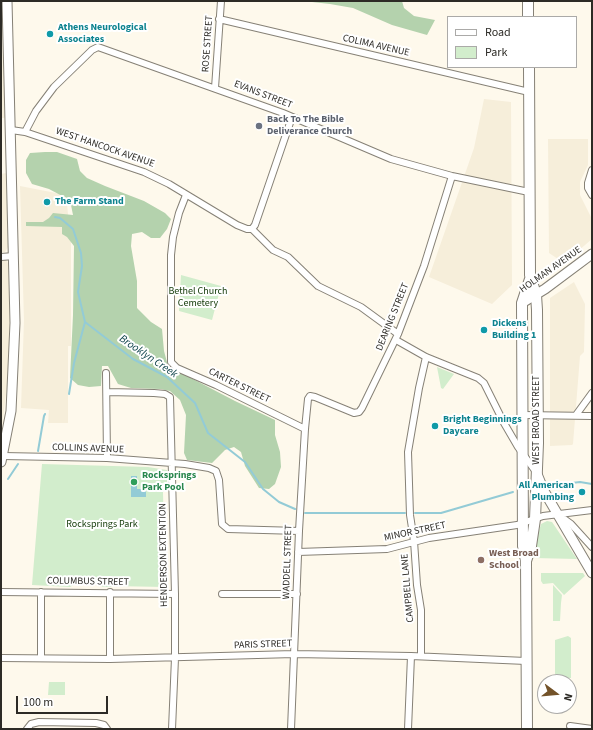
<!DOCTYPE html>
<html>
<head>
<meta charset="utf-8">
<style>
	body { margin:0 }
	#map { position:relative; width:593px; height:730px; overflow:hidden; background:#fef9ec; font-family:"Source Sans 3",sans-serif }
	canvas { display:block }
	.frame { position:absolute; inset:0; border:2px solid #2d2b26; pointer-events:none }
	.legend { position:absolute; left:447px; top:16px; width:130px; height:52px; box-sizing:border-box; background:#fff; border:1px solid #abaaa8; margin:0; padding:5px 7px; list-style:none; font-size:12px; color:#2d2b26 }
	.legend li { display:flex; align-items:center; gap:8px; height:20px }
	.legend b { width:20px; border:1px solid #abaaa8 }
	.north { position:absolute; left:537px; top:674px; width:40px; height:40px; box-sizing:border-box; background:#fff; border:1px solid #abaaa8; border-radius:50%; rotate:106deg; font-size:11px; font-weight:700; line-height:16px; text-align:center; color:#2d2b26 }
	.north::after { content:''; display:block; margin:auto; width:14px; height:18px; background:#735329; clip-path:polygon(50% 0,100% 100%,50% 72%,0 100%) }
	.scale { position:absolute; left:16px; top:696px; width:92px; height:18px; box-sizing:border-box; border:2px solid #2d2b26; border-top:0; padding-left:5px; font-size:12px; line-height:14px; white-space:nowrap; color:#2d2b26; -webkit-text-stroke:3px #fff; paint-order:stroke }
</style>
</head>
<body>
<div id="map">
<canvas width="593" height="730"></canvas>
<div class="frame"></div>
<ul class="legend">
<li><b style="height:5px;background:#fff"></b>Road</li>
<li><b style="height:11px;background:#d2edcc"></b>Park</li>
</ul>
<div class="north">N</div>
<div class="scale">100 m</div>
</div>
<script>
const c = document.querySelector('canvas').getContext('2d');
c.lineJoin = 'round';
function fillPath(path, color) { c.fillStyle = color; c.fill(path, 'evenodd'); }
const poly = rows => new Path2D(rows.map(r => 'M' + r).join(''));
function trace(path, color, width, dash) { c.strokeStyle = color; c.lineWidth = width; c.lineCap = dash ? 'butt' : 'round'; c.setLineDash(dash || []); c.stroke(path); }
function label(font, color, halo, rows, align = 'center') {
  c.font = font + ' "Source Sans 3",sans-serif'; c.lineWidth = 4; c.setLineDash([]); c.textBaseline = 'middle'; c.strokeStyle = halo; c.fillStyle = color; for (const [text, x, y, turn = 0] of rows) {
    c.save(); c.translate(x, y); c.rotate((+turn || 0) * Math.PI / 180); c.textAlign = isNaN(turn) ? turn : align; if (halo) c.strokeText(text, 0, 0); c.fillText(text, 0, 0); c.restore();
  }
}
const built = poly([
	[1,17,2,41,5,118,1,118],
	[484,99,511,102,512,285,492,304,429,277,474,148],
	[548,139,588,139,588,165,580,182,580,195,592,219,592,239,564,263,549,253],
	[6,173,8,247,5,252,1,252,1,174],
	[20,186,66,195,71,242,71,346,68,346,68,423,48,423,49,410,21,408,24,320],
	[1,259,6,260,8,263,10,324,8,378,1,435],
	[574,282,585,304,584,352,580,356,573,444,572,445,550,446,550,298]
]);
const green = poly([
	[181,275,221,286,212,320,179,311],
	[437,367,454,374,443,389,441,388],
	[42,464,148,467,167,470,167,485,163,492,165,587,112,586,111,587,103,587,98,584,75,584,70,587,32,585],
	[547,521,552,522,577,559,534,558,539,531,541,524],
	[541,573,583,573,585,576,564,595,553,583,543,584,541,581],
	[553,585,562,595,561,603,560,621,553,621],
	[568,636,571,638,571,678,555,678,555,640],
	[49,682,65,682,65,695,48,695]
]);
const forest = poly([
	[303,1,402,1,404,8,414,16,435,20,427,35,392,25,353,8,330,4],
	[45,152,57,152,77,159,80,171,87,178,105,186,144,201,165,213,171,219,167,229,160,238,151,238,142,232,132,234,131,246,137,281,137,308,151,322,162,329,164,351,168,366,235,401,275,420,275,435,280,452,281,467,275,484,269,489,259,488,245,466,241,452,234,447,225,450,212,463,187,460,184,453,186,415,180,400,170,391,160,389,131,388,118,384,108,366,102,366,101,386,89,387,78,385,70,378,73,315,74,246,67,237,62,234,62,227,26,226,26,222,43,222,49,218,53,213,73,215,71,205,64,197,49,189,32,184,26,173,26,160,30,153]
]);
const water = poly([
	[131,476,137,476,137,489,146,489,146,497,131,497]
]);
const stream = poly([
	[55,217,60,218,73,229,81,253,82,266,78,292,85,322,74,363,69,394],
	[85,322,133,359,167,377,195,403,208,433,245,462,263,489,279,502,295,509],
	[38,451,44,416,45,414],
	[8,479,18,464],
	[546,486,580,482,592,484],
	[305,513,405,513],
	[415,513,441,513,513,492]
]);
const street = poly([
	[219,19,529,92],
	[215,88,221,1],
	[11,130,25,132,144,172,169,184,237,225,247,229,252,229],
	[25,132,36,111,54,87,92,50,98,47,283,113,391,159,452,176,529,192],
	[592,170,588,183,588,188,592,195],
	[186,195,179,213,173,237,171,255,171,362,177,368,216,385,305,429],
	[252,229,273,250,288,257,318,286,361,307,398,334],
	[252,229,255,225,292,117],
	[1,257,14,256],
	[396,340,426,357,478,378,484,383,504,423,518,447,536,472],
	[106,373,107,458],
	[107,392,154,393,165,394,170,397,175,594,175,658,172,729],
	[522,415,592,416],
	[576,415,592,393],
	[3,456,107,458,185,464,209,468,216,471,219,480,222,524,228,529,299,531],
	[560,516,571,524,592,547],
	[298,552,387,549,429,538,517,525,543,516,592,510],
	[1,592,175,594],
	[110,592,110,659],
	[222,594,297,594],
	[421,656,421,610,417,585,414,541,410,515,408,452,419,388,426,357],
	[1,658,110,659,294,654,411,656,526,661],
	[41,658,41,592],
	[570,726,592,729],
	[27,729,31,724,39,722,96,723,104,725,107,729],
	[291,729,299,531,305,429,308,399,310,396,315,397,354,413,359,412,362,408,398,334,424,266,452,176],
	[408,729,411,656]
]);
const secondary = poly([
	[522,303,545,289,592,254],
	[1,462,11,411,15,323,7,1],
	[537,474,544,491,592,573]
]);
const primary = poly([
	[528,1,528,17],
	[526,561,531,546,535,519,538,443,537,310,536,295,530,275,529,67],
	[527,729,526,561,523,546,522,303,530,279]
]);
const markers = [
	[50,34,4,"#0f9aa8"],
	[259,126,4,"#6b7280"],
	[47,202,4,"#0f9aa8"],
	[484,330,4,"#0f9aa8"],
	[435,426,4,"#0f9aa8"],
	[134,482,4,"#2e9e5b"],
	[582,492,4,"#0f9aa8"],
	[481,560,4,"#8d6e63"]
];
const cultureNames = [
	["Athens Neurological",58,28],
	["Associates",58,40],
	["The Farm Stand",55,202],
	["Dickens",492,324],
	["Building 1",492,336],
	["Bright Beginnings",443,420],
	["Daycare",443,432],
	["All American",574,486,"right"],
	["Plumbing",574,498,"right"]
];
const streetNames = [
	["ROSE STREET",208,44,-86],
	["COLIMA AVENUE",376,46,13],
	["EVANS STREET",263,95,21],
	["WEST HANCOCK AVENUE",105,148,19],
	["HOLMAN AVENUE",551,270,-35],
	["DEARING STREET",393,317,-68],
	["CARTER STREET",239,386,26],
	["WEST BROAD STREET",537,420,-90],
	["COLLINS AVENUE",88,449,2],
	["MINOR STREET",415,532,-12],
	["HENDERSON EXTENTION",164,555,-91],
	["WADDELL STREET",288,562,-88],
	["COLUMBUS STREET",88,582,1],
	["CAMPBELL LANE",408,588,-95],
	["PARIS STREET",263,645,-2]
];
const worshipNames = [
	["Back To The Bible",267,120],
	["Deliverance Church",267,132]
];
const parkNames = [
	["Bethel Church",198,292],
	["Cemetery",198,304],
	["Rocksprings Park",102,525]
];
const leisureNames = [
	["Rocksprings",142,476],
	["Park Pool",142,488]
];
const educationNames = [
	["West Broad",489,554],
	["School",489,566]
];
const waterNames = [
	["Brooklyn Creek",148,357,34]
];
fillPath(built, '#f6eeda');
fillPath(green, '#d2edcc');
fillPath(forest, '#b4d2ad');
fillPath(water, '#93cbd6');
trace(stream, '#93cbd6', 2);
trace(street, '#868176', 8);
trace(secondary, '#868176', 11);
trace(primary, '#868176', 12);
trace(street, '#fff', 6);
trace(secondary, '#fff', 9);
trace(primary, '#fff', 10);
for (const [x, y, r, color] of markers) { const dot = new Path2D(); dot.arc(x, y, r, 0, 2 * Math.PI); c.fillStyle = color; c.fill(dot); trace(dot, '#fff', 1.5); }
label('bold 10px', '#0d838f', '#fff', cultureNames, 'left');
label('10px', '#2d2b26', '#fff', streetNames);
label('bold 10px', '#5b616d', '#fff', worshipNames, 'left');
label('10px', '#0f3704', '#fff', parkNames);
label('bold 10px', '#27864d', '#fff', leisureNames, 'left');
label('bold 10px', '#785e54', '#fff', educationNames, 'left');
label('italic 11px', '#053b44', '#fff', waterNames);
</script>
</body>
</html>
